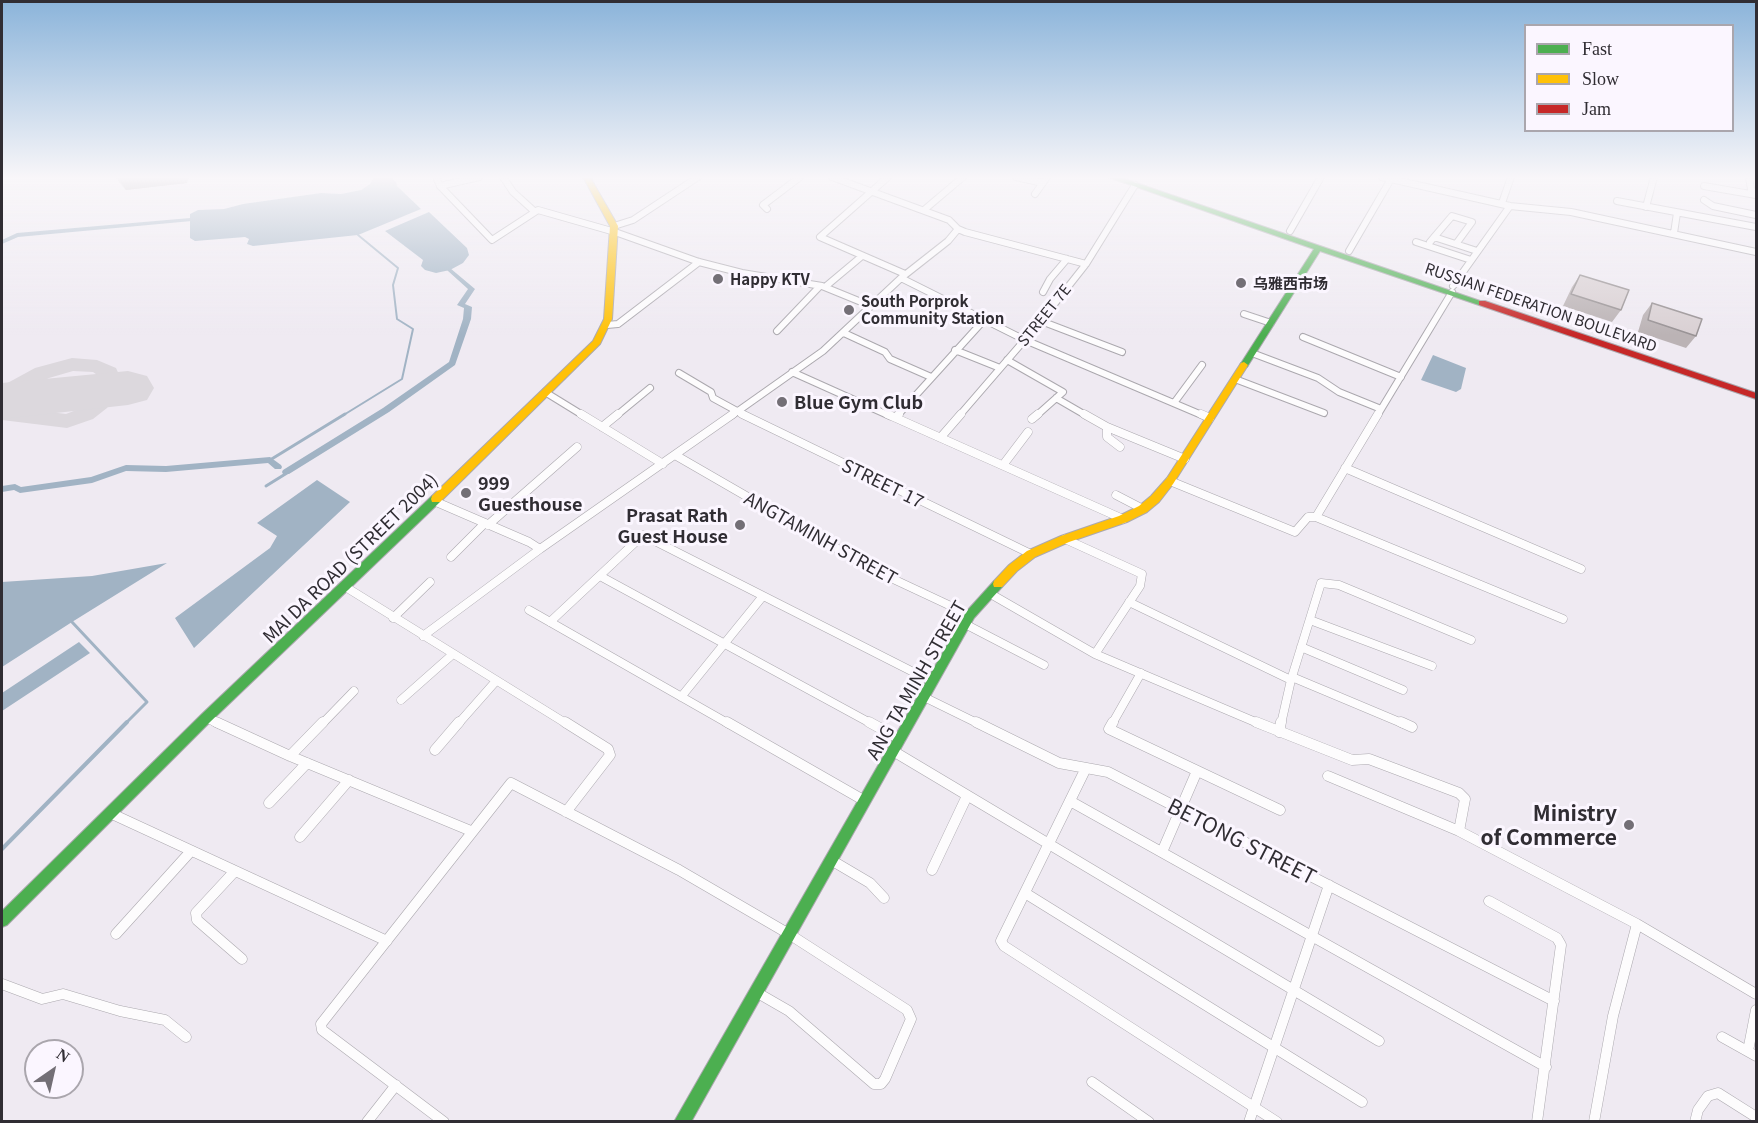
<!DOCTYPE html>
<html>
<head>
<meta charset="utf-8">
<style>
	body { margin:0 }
	#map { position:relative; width:1758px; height:1123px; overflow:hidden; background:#efeaf2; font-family:Georgia,serif }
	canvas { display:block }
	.frame { position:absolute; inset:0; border:3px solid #302d33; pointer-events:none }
	.legend { position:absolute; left:1524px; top:24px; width:210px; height:108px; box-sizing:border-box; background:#fbf6ff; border:2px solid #aaa6ad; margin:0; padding:8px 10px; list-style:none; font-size:18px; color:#302d33 }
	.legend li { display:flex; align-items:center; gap:12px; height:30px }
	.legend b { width:30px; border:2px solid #aaa6ad }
	.north { position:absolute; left:24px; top:1039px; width:60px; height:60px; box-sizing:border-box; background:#fbf6ff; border:2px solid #aaa6ad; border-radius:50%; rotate:34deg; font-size:16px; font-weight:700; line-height:24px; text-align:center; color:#302d33 }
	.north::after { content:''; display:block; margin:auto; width:21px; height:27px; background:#736f76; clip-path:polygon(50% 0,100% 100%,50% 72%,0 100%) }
</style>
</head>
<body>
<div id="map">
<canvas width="1758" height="1123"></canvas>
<div class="frame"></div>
<ul class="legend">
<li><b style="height:8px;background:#4caf50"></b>Fast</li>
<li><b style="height:8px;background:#ffc107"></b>Slow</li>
<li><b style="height:8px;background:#c62828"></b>Jam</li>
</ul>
<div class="north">N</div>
</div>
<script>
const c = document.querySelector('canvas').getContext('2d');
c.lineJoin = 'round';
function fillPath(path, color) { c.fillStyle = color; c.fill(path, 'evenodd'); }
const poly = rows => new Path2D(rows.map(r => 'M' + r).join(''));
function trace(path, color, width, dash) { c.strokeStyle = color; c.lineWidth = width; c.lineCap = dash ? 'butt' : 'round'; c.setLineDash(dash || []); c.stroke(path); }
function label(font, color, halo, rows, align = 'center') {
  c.font = font + ' Georgia,"Noto Sans SC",serif'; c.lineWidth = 6; c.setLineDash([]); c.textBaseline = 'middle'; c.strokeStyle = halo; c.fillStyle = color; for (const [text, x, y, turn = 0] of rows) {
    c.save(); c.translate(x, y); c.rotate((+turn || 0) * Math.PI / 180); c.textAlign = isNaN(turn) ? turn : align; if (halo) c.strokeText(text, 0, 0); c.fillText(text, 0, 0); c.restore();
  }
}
const water = poly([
	[374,177,390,177,396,182,397,186,421,209,358,235,253,246,247,244,249,239,245,237,195,241,190,238,190,214,198,210,224,209,243,204,321,193,341,194,361,190,370,184],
	[429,212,467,248,469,255,463,263,450,270,436,273,425,270,421,266,423,260,385,231],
	[1433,355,1466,368,1461,389,1456,392,1421,380],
	[317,480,350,502,194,648,175,618,270,548,277,536,257,523],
	[167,563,72,622,2,667,2,582,92,576],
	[79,642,90,653,2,711,2,693]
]);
const streamFar2 = poly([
	[342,416,402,379,413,329,397,319,393,285,398,268,358,235]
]);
const streamFar1 = poly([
	[270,460,345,414],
	[266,486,287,473],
	[72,622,147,702,125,724]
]);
const stream = poly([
	[2,849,127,722]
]);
const canal = poly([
	[190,218,193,220,192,221,18,237,2,244,2,240,17,233,190,218],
	[450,268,475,289,465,304,472,307,471,319,455,365,389,412,289,474,283,474,282,472,283,470,383,408,449,362,463,319,464,308,457,305,468,289,448,271,447,270,450,268],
	[270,457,281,465,282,467,281,469,275,469,268,463,166,472,126,471,92,483,20,493,14,490,2,492,2,486,15,484,21,487,91,477,126,465,166,466,270,457]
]);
const taxiway = poly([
	[72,358,97,360,116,368,122,381,120,390,107,408,93,419,67,428,2,420,2,406,66,414,79,409,93,398,100,389,100,377,93,372,73,371,49,378,9,400,2,402,2,386,35,368,72,358]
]);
const runway = poly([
	[128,371,147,376,154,388,147,400,128,405,2,419,2,383,128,371]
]);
const streetFar2 = poly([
	[436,177,440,186,492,240,538,210,615,232,699,262,742,273,822,286,871,306],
	[503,177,513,192,534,211],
	[832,177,949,220,958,229,965,232,1086,264],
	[888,177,820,237,905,274],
	[1016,177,1043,183],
	[1382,177,1510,206,1571,212,1756,252],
	[1749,177,1751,189,1756,195],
	[440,186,479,177],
	[1704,186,1756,195],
	[1035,194,1047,177],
	[1704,200,1713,206,1756,215],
	[1617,201,1756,227],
	[1502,203,1511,177],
	[1646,207,1654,177],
	[767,209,763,205,800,177],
	[924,210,963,177],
	[614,226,633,220,698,177],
	[1290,231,1321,177],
	[1674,233,1677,213],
	[1434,237,1477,251],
	[1416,242,1471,260],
	[1430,242,1452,216,1472,222,1456,244],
	[1349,251,1391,179],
	[901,278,1025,340,1204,416],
	[1453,286,1510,206],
	[825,287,862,256],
	[1043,292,1050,279,1067,259],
	[1244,314,1271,323],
	[1041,321,1122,352],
	[607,325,618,324,699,262],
	[777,331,820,286],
	[844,333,885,352,890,359,931,377],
	[1303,337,1401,377],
	[955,350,1000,368],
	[1252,353,1318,378,1339,392,1381,409],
	[1007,360,1063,392,1036,416],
	[792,372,890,416],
	[679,373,711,392,713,398,746,416],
	[1235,379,1324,413],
	[545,392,584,416],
	[1056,398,1087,416],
	[1174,403,1202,365],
	[616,416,650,388],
	[731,416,823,351,901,278,948,241,958,229],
	[897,416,985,319],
	[959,416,1041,321,1086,264,1135,185],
	[1377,416,1452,292]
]);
const streetFar1 = poly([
	[581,414,663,464],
	[742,414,1031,554],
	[887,414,1123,519],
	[1084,414,1107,427,1185,459],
	[1201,414,1210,418],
	[896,417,899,414],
	[1032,419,1038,414],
	[602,427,618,414],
	[1107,427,1107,437,1120,447],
	[941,437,961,414],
	[675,455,876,571,970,615],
	[1003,465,1028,432],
	[1345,468,1581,569],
	[1170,481,1295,532,1308,517,1316,517,1563,619],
	[1116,495,1143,509],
	[434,501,529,542,540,549],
	[1316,517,1378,414],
	[488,525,577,447],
	[1065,539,1142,574,1140,586,1095,654],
	[451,557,485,523],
	[600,576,872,724],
	[344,586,567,724],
	[989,593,1095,654,1260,724],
	[1129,602,1291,680],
	[529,610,729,724],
	[393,618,430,582],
	[1310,620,1432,666],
	[550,622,643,535,933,682],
	[965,624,1044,665],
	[423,636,540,549,733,414],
	[1301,647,1403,690],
	[1292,677,1404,724],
	[681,697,763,596],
	[924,697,979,724],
	[401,700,453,654],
	[206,718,219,724],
	[322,724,354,691],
	[458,724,496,681],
	[1112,724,1141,673],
	[1281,724,1291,680,1321,583,1339,585,1471,640]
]);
const street = poly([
	[216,722,290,756,471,831],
	[565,722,608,749,610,755,566,812],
	[727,722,865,801],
	[869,722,900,739],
	[976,722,1059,763,1108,772,1554,1001],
	[1113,722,1109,729,1280,810],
	[1256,722,1352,760,1369,759,1459,793,1465,799,1459,831],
	[1401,722,1412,727],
	[1279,732,1281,722],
	[435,750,459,722],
	[893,751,1379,1041],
	[290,756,323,722],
	[1086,768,1001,941,1004,946,1277,1122],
	[1328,776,1459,831,1637,924,1756,994],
	[1070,801,1546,1067],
	[269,803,307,763],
	[110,813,387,941],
	[300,837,349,780],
	[1162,852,1197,771],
	[831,860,870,883,884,898],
	[932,870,967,796],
	[234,872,196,913,197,920,242,959],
	[1025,893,1362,1102],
	[1489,901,1557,938,1561,945,1537,1122],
	[116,934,191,851],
	[2,984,42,999,63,994,120,1011,165,1020,186,1037],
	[1722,1037,1756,1056],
	[1748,1051,1756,1010],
	[1092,1082,1149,1122],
	[367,1122,396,1085],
	[444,1122,322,1030,321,1024,511,783,679,870,789,934,907,1010,911,1019,885,1079,881,1084,874,1084,789,1011,756,992],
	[1249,1122,1329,885],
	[1594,1122,1613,1016,1637,924],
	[1695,1122,1698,1110,1708,1096,1718,1093,1756,1117]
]);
const fast = poly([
	[1108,177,1119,177,1486,303,1485,305,1479,305,1320,251,1247,367,1241,367,1240,365,1314,249,1108,177],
	[436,495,441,499,440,502,210,722,7,925,2,927,2,911,202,714,432,496,436,495],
	[998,580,1002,581,1003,584,1002,587,974,618,691,1122,674,1122,966,612,994,581,998,580]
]);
const slow = poly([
	[583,177,590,177,618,226,612,319,600,344,440,502,432,502,431,499,432,496,593,341,604,319,610,226,583,177],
	[1244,362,1248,365,1173,484,1159,502,1147,512,1127,522,1069,542,1035,557,1017,571,1002,587,994,587,993,584,994,581,1009,565,1027,551,1061,536,1119,516,1139,506,1151,496,1167,478,1241,363,1244,362]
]);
const jam = poly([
	[1479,301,1485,301,1756,393,1756,399,1479,305,1479,301]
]);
const wall = poly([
	[116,177,189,177,187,183,126,190,122,186],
	[1580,275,1621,310,1612,322,1563,306,1572,287],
	[1652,303,1696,336,1686,348,1638,332,1643,315]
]);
const shadedWall = poly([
	[124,177,189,177,187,183,126,190,118,178]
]);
const building = poly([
	[1580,275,1629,290,1621,310,1571,294,1580,275],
	[1652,303,1702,319,1696,336,1648,320,1652,303]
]);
const markers = [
	[718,279,6,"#736f76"],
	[1241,283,6,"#736f76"],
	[849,310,6,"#736f76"],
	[782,402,6,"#736f76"],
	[466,493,6,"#736f76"],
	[740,525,6,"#736f76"],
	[1629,825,6,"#736f76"]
];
const farPoinames = [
	["Happy KTV",730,279],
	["乌雅西市场",1253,283],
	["South Porprok",861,301],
	["Community Station",861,318]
];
const farStreetnames = [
	["RUSSIAN FEDERATION BOULEVARD",1541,307,19],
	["STREET 7E",1044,315,-51]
];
const poiNames = [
	["Blue Gym Club",794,402],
	["999",478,483],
	["Guesthouse",478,504],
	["Prasat Rath",728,515,"right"],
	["Guest House",728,536,"right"]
];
const streetNames = [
	["STREET 17",883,483,26],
	["ANGTAMINH STREET",821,538,29],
	["MAI DA ROAD (STREET 2004)",350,558,-44],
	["ANG TA MINH STREET",916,680,-60]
];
const nearPoinames = [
	["Ministry",1617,813],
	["of Commerce",1617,837]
];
const nearStreetnames = [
	["BETONG STREET",1242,841,27]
];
fillPath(water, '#a1b3c4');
trace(streamFar2, '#a1b3c4', 2);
trace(streamFar1, '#a1b3c4', 3);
trace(stream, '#a1b3c4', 4);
fillPath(canal, '#a1b3c4');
fillPath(taxiway, '#dcd8dd');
fillPath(runway, '#dcd8dd');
trace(streetFar2, '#aba8ae', 8);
trace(streetFar1, '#aba8ae', 9);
trace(street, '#aba8ae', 11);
trace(fast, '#aba8ae', 2);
trace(slow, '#aba8ae', 2);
trace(jam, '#aba8ae', 2);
trace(streetFar2, '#fdfcfd', 6);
trace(streetFar1, '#fdfcfd', 8);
trace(street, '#fdfcfd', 10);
fillPath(fast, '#4caf50');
fillPath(slow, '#ffc107');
fillPath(jam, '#c62828');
fillPath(wall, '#bbb3b5');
fillPath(shadedWall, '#989294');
fillPath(building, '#d9d0d3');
trace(building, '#989294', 1.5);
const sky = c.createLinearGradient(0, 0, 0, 335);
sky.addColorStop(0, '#8bb4da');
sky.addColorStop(0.53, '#f8f6f9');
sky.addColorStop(1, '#f8f6f900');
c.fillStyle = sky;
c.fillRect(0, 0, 1758, 335);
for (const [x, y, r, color] of markers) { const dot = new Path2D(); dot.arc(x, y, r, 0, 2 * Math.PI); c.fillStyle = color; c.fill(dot); trace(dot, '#fbf6ff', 2); }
label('bold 15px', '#302d33', '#fbf6ff', farPoinames, 'left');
label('15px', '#302d33', '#fbf6ff', farStreetnames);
label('bold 18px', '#302d33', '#fbf6ff', poiNames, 'left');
label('18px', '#302d33', '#fbf6ff', streetNames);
label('bold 21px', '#302d33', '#fbf6ff', nearPoinames, 'right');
label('21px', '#302d33', '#fbf6ff', nearStreetnames);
</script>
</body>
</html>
